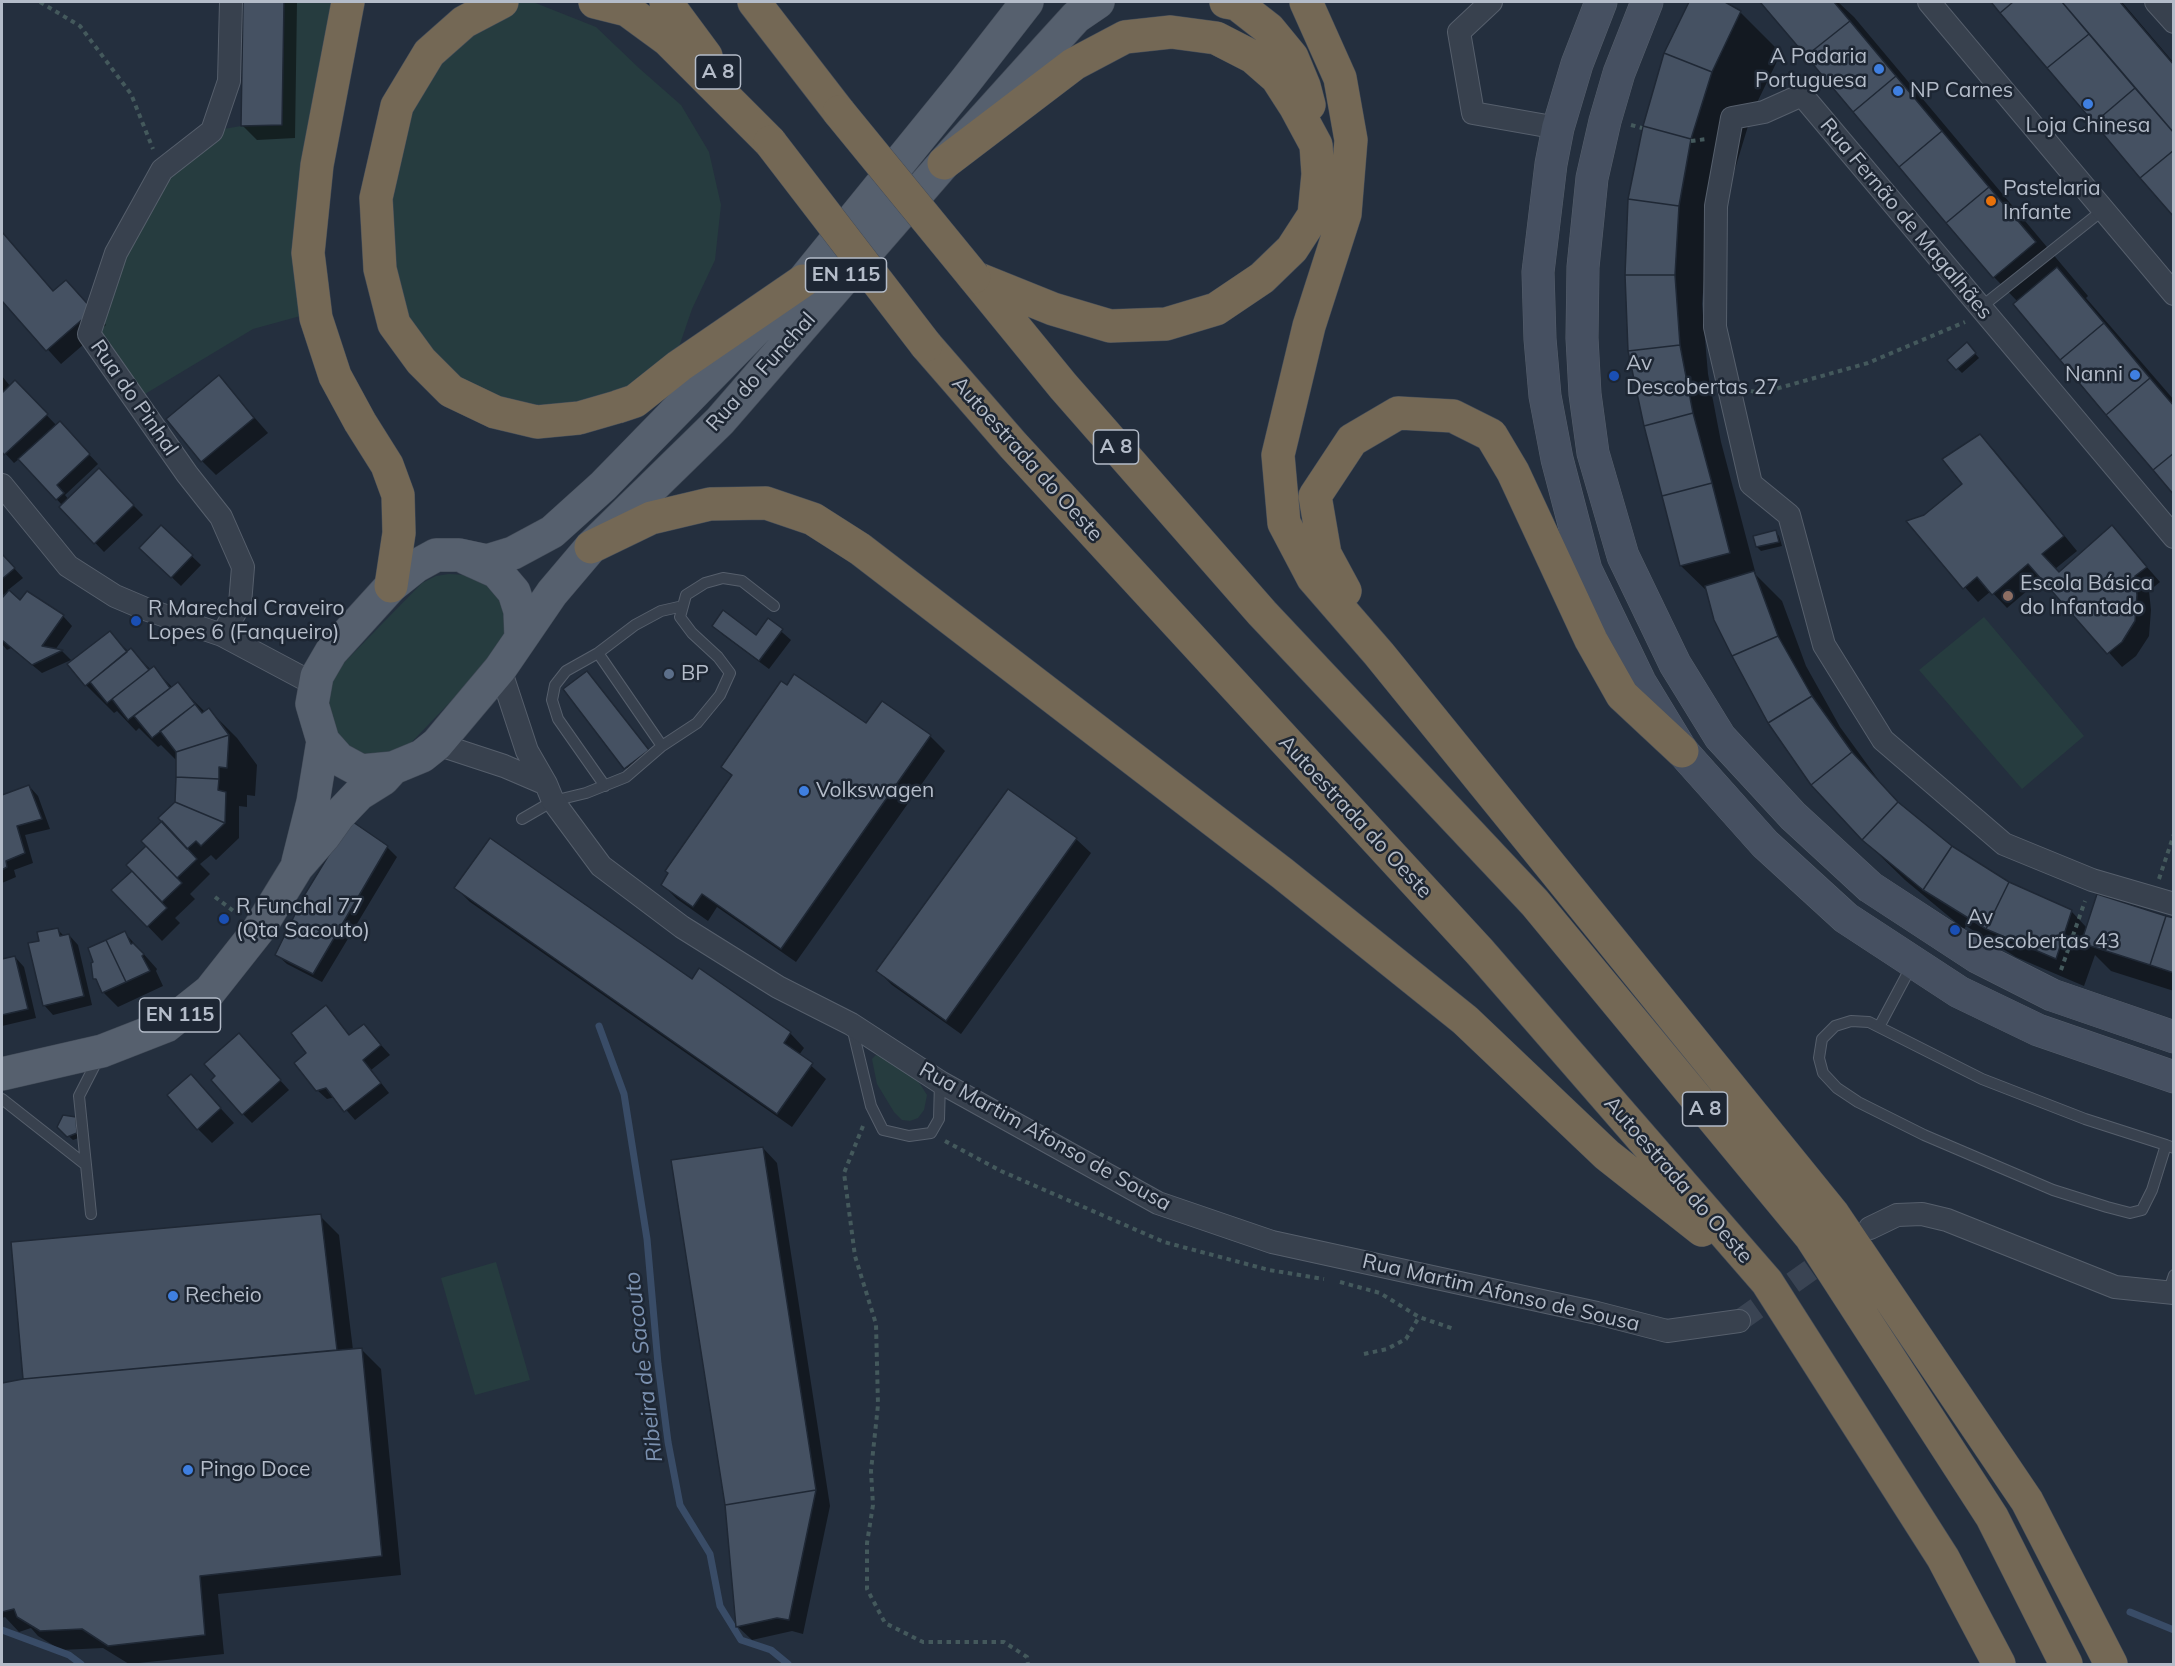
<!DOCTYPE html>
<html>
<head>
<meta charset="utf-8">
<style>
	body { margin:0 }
	#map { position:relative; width:2175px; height:1666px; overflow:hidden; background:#242f3e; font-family:Mulish,sans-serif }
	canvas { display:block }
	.frame { position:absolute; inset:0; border:3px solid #b4bcc9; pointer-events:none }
</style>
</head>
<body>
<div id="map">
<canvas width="2175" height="1666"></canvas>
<div class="frame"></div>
</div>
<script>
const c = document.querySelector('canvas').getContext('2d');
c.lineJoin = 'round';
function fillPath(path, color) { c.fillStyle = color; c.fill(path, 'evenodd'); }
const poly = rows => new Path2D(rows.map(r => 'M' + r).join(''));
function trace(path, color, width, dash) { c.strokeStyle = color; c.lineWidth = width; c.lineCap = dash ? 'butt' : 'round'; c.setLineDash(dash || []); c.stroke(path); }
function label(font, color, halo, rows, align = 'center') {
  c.font = font + ' Mulish,sans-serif'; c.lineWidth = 5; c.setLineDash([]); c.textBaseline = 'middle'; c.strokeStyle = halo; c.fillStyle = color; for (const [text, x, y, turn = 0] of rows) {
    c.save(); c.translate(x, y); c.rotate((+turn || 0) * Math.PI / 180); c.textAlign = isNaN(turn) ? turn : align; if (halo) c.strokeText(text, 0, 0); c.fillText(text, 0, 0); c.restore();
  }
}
const green = poly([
	[284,2,336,2,304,315,253,329,145,394,89,334,162,170,212,131,241,126,282,124],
	[502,2,533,2,596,27,640,69,681,105,709,152,721,205,715,260,692,309,670,373,546,421,421,361,388,299,391,134,418,72],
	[449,574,467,575,481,581,491,589,500,600,504,616,504,641,497,653,406,748,384,758,354,753,327,725,331,680,338,669,422,583,436,576],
	[1984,617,2084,736,2022,789,1919,670],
	[876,1055,886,1059,910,1073,920,1084,927,1095,924,1110,918,1118,910,1121,902,1120,894,1112,877,1084,872,1059],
	[496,1262,530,1380,475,1395,441,1278]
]);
const shadow = poly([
	[244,2,297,2,295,138,257,140,242,125],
	[1691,2,1722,2,1740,12,1781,53,1752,113,1731,182,1707,244,1702,304,1708,374,1721,442,1756,575,1782,601,1806,666,1840,727,1880,782,1905,810,1951,847,2008,883,2072,912,2087,928,2174,920,2174,991,2111,971,2095,955,2084,986,2016,957,1966,926,1964,929,1905,880,1863,839,1709,593,1681,566,1645,426,1666,53],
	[1762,2,1838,2,1854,17,2088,296,2086,298,2174,400,2174,493,2018,302,1994,277],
	[1993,2,2122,2,2174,63,2174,215],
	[2,232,54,292,80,296,106,325,61,364,2,299],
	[1971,349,1979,358,1962,373,1949,360],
	[2,376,10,386,15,382,57,426,69,433,98,464,65,495,69,500,99,471,143,515,104,552,61,507,63,506,19,459,14,463,2,450],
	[219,377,268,433,216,475,202,461],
	[1979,436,1994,450,2077,551,2055,569,2059,574,2112,527,2160,582,2149,591,2151,610,2149,636,2136,656,2122,667,2042,578,2007,608,1991,591,1978,602,1908,522,1925,516,1964,484],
	[161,527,201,565,181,586,141,548],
	[1775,531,1779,536,1782,546,1761,551,1757,547],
	[2,555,23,578,8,590,20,602,27,593,63,616,72,626,55,650,62,651,71,660,42,673,11,648,7,650,2,644,2,600,9,592,8,591,2,596],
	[768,620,791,640,769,669,723,635,714,626,756,637],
	[109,633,129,652,131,650,151,670,153,668,173,688,177,684,205,712,209,710,237,738,257,765,255,796,247,795,247,807,239,806,239,838,216,860,211,855,200,864,210,874,190,894,195,899,175,918,180,923,162,941,113,890,134,871,176,803,178,762,161,745,158,747,139,728,136,731,117,711,114,713,86,685],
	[591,677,652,755,630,772,565,689],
	[882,703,930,736,945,751,796,962,717,907,708,921,677,899,662,884,733,777,723,767,866,725],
	[29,786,38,796,50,829,25,835,33,863,14,870,16,877,2,883,2,796],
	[1008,791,1076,839,1091,853,961,1034,892,985,878,971],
	[354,824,387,847,397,857,322,982,287,964,277,955],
	[456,888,692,981,700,970,790,1033,804,1048,799,1055,826,1079,792,1127,470,902],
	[57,929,64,936,69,935,78,945,92,1005,53,1015,44,1005,41,942],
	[125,933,157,969,156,971,163,986,118,1007,104,993,100,983,94,978],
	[15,957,24,967,36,1018,2,1026,2,961],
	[326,1007,350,1036,364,1026,390,1055,371,1070,389,1093,355,1120,335,1097,327,1099,317,1090,309,1053],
	[248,1045,289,1090,252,1123,243,1114],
	[191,1076,234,1123,212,1143,198,1129],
	[76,1119,80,1123,81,1137,73,1140,63,1131],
	[763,1148,777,1163,830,1506,803,1634,792,1631,752,1640,737,1626],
	[320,1216,339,1235,353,1350,361,1349,381,1369,401,1575,218,1594,224,1654,129,1664,103,1648,61,1650,38,1636,31,1628,19,1632,5,1617,2,1618,2,1385,25,1380,13,1243]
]);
const stream = poly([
	[599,1026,624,1094,647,1239,658,1364,668,1442,680,1505,710,1554,720,1606,741,1640,771,1650,788,1664],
	[2130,1612,2174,1630],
	[2,1630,69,1655,81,1664]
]);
const building = poly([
	[243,2,284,2,282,125,241,126,243,2],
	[1689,2,1725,2,1741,11,1712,72,1664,53,1689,2],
	[1760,2,1834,2,1850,21,1806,56,1760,2],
	[1991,2,2013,2,2000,13,1991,2],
	[2013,2,2062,2,2089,34,2047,68,2000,13,2013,2],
	[2062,2,2120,2,2174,65,2174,133,2062,2],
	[1850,21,1896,76,1853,112,1806,56,1850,21],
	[2089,34,2135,88,2094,123,2047,68,2089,34],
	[1664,53,1712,72,1691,139,1643,126,1664,53],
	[1896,76,1942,131,1899,167,1853,112,1896,76],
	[2135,88,2174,133,2174,150,2140,178,2094,123,2135,88],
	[1643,126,1691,139,1679,206,1628,199,1643,126],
	[1942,131,1989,187,1946,223,1899,167,1942,131],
	[2174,150,2174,217,2140,178,2174,150],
	[1989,187,2036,242,1993,278,1946,223,1989,187],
	[1628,199,1679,206,1675,275,1625,275,1628,199],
	[2,232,53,291,66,280,93,310,46,351,2,301,2,232],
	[2057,267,2104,323,2060,360,2013,304,2057,267],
	[1625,275,1675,275,1680,345,1628,351,1625,275],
	[2104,323,2150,378,2106,415,2060,360,2104,323],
	[1967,342,1976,353,1956,370,1947,360,1967,342],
	[1680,345,1693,413,1644,426,1628,351,1680,345],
	[219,375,254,418,201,462,166,419,219,375],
	[2150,378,2174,406,2174,453,2153,470,2106,415,2150,378],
	[15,380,48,414,4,455,2,452,2,393,15,380],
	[1693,413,1712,483,1662,496,1644,426,1693,413],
	[60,421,90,454,57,485,64,493,56,500,18,459,60,421],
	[1980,434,2064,536,2042,554,2059,572,2112,525,2147,567,2135,576,2137,595,2135,621,2122,642,2107,654,2028,564,1992,595,1977,577,1963,589,1906,521,1924,515,1962,484,1942,459,1980,434],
	[2174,453,2174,495,2153,470,2174,453],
	[99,468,134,505,94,544,59,507,99,468],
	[1712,483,1730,553,1680,566,1662,496,1712,483],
	[161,525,193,555,171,578,139,548,161,525],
	[1776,530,1779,542,1756,547,1753,536,1776,530],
	[2,554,15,568,2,579,2,554],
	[1754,571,1778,636,1732,656,1714,620,1705,586,1754,571],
	[9,590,20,600,27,591,64,615,42,646,63,650,32,665,2,640,2,598,9,590],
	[723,610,756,635,768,618,783,629,759,661,712,626,723,610],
	[110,631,127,652,85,686,67,664,110,631],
	[1778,636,1812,696,1768,723,1732,656,1778,636],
	[131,648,149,670,107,703,90,682,131,648],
	[154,666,170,688,128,720,112,699,154,666],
	[587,671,649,750,624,769,563,689,587,671],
	[794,674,866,723,882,701,931,735,781,949,702,894,693,907,661,885,668,873,665,871,732,775,721,767,781,681,787,685,794,674],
	[178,682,195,704,152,738,134,716,178,682],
	[1812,696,1852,752,1811,785,1768,723,1812,696],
	[195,704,202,713,209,708,229,735,176,752,160,731,195,704],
	[229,735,227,768,219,767,219,779,176,777,176,752,229,735],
	[1852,752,1898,802,1862,840,1811,785,1852,752],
	[176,777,219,779,218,790,226,792,225,823,175,802,176,777],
	[29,785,42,819,17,826,25,853,6,861,7,867,2,870,2,795,29,785],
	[1008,789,1077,838,946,1021,876,971,1008,789],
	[175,802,225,823,201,846,196,841,187,849,158,818,175,802],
	[1898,802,1952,846,1923,890,1862,840,1898,802],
	[162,821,197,859,177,878,141,841,162,821],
	[353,822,388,846,313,974,275,955,305,894,341,835,353,822],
	[490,838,692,979,699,968,791,1032,784,1043,813,1063,777,1114,454,888,490,838],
	[146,846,182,883,162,902,126,865,146,846],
	[1952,846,2009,882,1986,929,1923,890,1952,846],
	[132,871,167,908,147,927,111,890,132,871],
	[2009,882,2072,910,2056,959,1986,929,2009,882],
	[2097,894,2166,916,2150,965,2081,943,2097,894],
	[2166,916,2174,918,2174,973,2150,965,2166,916],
	[58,928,60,936,69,934,84,996,43,1006,28,943,39,941,37,932,58,928],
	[125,931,131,944,133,943,144,954,142,956,150,971,126,982,106,940,125,931],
	[106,940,126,982,102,993,96,979,93,979,91,963,93,962,88,948,106,940],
	[15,956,28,1009,2,1015,2,959,15,956],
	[326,1005,349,1035,364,1024,381,1045,363,1060,381,1083,344,1112,326,1088,316,1091,294,1063,306,1053,291,1033,326,1005],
	[239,1033,281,1080,242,1115,211,1080,215,1076,204,1064,239,1033],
	[191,1074,221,1108,197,1130,167,1095,191,1074],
	[63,1115,76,1117,77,1133,67,1137,57,1127,63,1115],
	[763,1147,816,1490,725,1505,671,1160,763,1147],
	[321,1214,337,1350,23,1379,11,1242,321,1214],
	[362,1348,382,1556,200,1576,205,1635,108,1646,82,1629,40,1631,17,1617,14,1609,2,1612,2,1383,23,1379,362,1348],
	[816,1490,789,1620,777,1618,736,1627,725,1505,816,1490]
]);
const minorTunnel = poly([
	[1739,1321,1836,1252]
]);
const path = poly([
	[40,2,80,26,131,94,153,149],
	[1631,125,1642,128],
	[1691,141,1707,139],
	[1751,391,1761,393,1868,363,1965,322],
	[2159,879,2174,834],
	[215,897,236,913],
	[2061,970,2085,901],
	[863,1126,844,1173,855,1256,876,1324,878,1405,871,1471,873,1505,867,1543,867,1589,885,1623,923,1642,1004,1642,1027,1657,1028,1664],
	[945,1141,1001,1171,1164,1242,1269,1270,1324,1279],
	[1340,1282,1380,1293,1419,1317,1454,1329],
	[1364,1354,1387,1349,1406,1339,1419,1317]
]);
const service = poly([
	[1980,308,2103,210],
	[598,653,662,746],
	[605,786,558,719,552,700,555,685,566,671,598,653,635,625,661,611,683,606],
	[522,819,553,801,586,793,626,777,662,746,697,723,720,695,730,673,718,657,692,633,680,617,686,595,705,583,723,578,742,581,774,606],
	[852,1027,871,1106,883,1130,909,1136,931,1133,939,1119,940,1082],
	[1879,1027,1912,965],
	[2,1099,86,1165],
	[2166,1145,2152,1190,2142,1210,2130,1213,2107,1207,2053,1190,1924,1135,1858,1102,1837,1088,1823,1073,1819,1058,1822,1039,1835,1026,1851,1021,1869,1022,1982,1079,2085,1119,2166,1145,2174,1148],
	[91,1214,79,1096,98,1059],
	[2168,1293,2174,1275]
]);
const minor = poly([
	[1491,2,1459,32,1473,113,1558,128],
	[1929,2,2174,294],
	[2156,2,2174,22],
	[2,485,68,566,115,596,148,610,222,635,314,684],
	[2174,537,1802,95,1764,112,1732,118,1716,206,1715,327,1751,484,1789,515,1824,645,1883,740,2004,844,2092,880,2174,904],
	[222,635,240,604,243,567,221,517,187,474,89,334,116,253,162,170,212,131,229,81,231,2],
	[500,669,527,751,546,784,553,801,601,866,682,927,778,987,851,1024,940,1082,1158,1203,1272,1242,1597,1313,1667,1331,1739,1321],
	[437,744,504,766,546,784],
	[1870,1228,1897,1215,1922,1214,1947,1220,2115,1287,2174,1293]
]);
const secondary = poly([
	[1601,2,1577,64,1558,128,1551,164,1538,272,1540,339,1545,396,1557,459,1586,570,1640,682,1682,751,1765,844,1846,918,1959,992,2038,1030,2174,1077],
	[1647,2,1619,73,1605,121,1592,178,1583,267,1582,338,1585,394,1593,453,1623,556,1675,664,1720,737,1793,816,1870,887,1977,957,2052,995,2174,1037]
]);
const primary = poly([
	[1027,2,964,83,803,281,603,486,552,532,513,553,487,561,459,555,436,555,416,566,391,586,331,652,317,676,312,704,323,741,339,759,361,771,393,768,422,756,437,744,500,669,552,593,591,547,720,421,944,163,1046,50,1076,17,1098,2],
	[466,558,497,572,514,592,520,611,521,638],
	[298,862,313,802,323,741],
	[2,1074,102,1051,166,1026,210,991,259,929,297,867,324,836,339,815,359,794,383,779,393,768]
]);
const motorway = poly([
	[348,2,317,165,308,253,316,318,335,376,360,422,387,465,398,495,399,533,391,586],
	[502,2,464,22,429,53,397,106,376,198,380,269,394,324,421,361,451,391,495,412,537,422,579,418,617,407,635,401,679,366,803,281],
	[595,2,627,10,668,40,770,142],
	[666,2,706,56],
	[754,2,839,112],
	[1226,2,1237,4,1269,29,1292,57,1304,86,1309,105],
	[1306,2,1340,78,1351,140,1345,214,1309,326,1278,455,1284,523,1313,578,1379,654,1833,1214,2027,1501,2111,1664],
	[944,163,1074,64,1125,37,1171,32,1216,38,1253,57,1277,78,1295,106,1316,145,1318,174,1314,215,1292,249,1262,278,1216,309,1166,324,1110,326,1053,309,976,278],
	[974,277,1063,386,1262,613,1535,903,1811,1237,1992,1517,2066,1664],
	[926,345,1013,445,1480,952,1767,1282,1943,1558,1999,1664],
	[591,547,651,518,710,504,766,503,813,519,860,549,1282,873,1465,1020,1607,1155,1702,1230],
	[1345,591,1325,554,1315,496,1352,440,1398,413,1453,416,1491,435,1513,472,1591,640,1622,695,1682,751]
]);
const motorwayBridge = poly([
	[839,112,974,277],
	[770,142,926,345]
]);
const markers = [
	[1879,69,6,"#3f7fe0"],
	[1898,91,6,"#3f7fe0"],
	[2088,104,6,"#3f7fe0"],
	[1991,201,6,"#e8710a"],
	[2135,375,6,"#3f7fe0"],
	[1614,376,6,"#1a4fb4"],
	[2008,596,6,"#8d6e63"],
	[136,621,6,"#1a4fb4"],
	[669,674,6,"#5c6f8a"],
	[804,791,6,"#3f7fe0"],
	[224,919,6,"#1a4fb4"],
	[1955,930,6,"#1a4fb4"],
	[173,1296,6,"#3f7fe0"],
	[188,1470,6,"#3f7fe0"]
];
const shields = [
	[718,72,45],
	[846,275,81],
	[1116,447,45],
	[180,1015,81],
	[1705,1109,45]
];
const shieldNames = [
	["A 8",718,72],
	["EN 115",846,275],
	["A 8",1116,447],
	["EN 115",180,1015],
	["A 8",1705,1109]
];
const poiNames = [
	["A Padaria",1867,57,"right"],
	["Portuguesa",1867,81,"right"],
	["NP Carnes",1910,91],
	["Loja Chinesa",2088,126,"center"],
	["Pastelaria",2003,189],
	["Infante",2003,213],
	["Av",1626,364],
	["Descobertas 27",1626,388],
	["Nanni",2123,375,"right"],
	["Escola Básica",2020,584],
	["do Infantado",2020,608],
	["R Marechal Craveiro",148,609],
	["Lopes 6 (Fanqueiro)",148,633],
	["BP",681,674],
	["Volkswagen",816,791],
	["R Funchal 77",236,907],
	["(Qta Sacouto)",236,931],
	["Av",1967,918],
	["Descobertas 43",1967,942],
	["Recheio",185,1296],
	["Pingo Doce",200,1470]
];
const streetNames = [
	["Rua Fernão de Magalhães",1906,219,50],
	["Rua do Funchal",761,372,-48],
	["Rua do Pinhal",134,398,55],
	["Autoestrada do Oeste",1027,459,48],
	["Autoestrada do Oeste",1355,817,47],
	["Rua Martim Afonso de Sousa",1045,1137,29],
	["Autoestrada do Oeste",1678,1180,49],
	["Rua Martim Afonso de Sousa",1501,1293,13]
];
const waterNames = [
	["Ribeira de Sacouto",644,1367,-97]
];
fillPath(green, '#263c3f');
fillPath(shadow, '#0007');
trace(stream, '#394c67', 7);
fillPath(building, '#455162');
trace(building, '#1f2835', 1.5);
trace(minorTunnel, '#3a4453', 22, [22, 11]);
trace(service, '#565f6c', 12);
trace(minor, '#565f6c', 24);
trace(secondary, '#565f6c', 33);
trace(primary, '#414a57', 34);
trace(motorway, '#434c59', 34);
trace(path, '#44595c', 4, [4.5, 4.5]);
trace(service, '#38414e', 10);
trace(minor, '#38414e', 22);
trace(secondary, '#465061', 32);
trace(primary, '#56606e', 33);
trace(motorway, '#746855', 33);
trace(motorwayBridge, '#434c59', 34, []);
trace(motorwayBridge, '#746855', 33);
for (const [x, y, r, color] of markers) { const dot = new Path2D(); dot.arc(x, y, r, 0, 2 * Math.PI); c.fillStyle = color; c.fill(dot); trace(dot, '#1d2633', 2); }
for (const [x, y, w] of shields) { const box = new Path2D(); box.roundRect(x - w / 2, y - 17, w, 34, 4.5); c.fillStyle = '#1d2633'; c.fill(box); trace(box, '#b4bcc9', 1.5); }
label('bold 20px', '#b4bcc9', null, shieldNames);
label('21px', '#b4bcc9', '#1d2633', poiNames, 'left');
label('21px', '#b4bcc9', '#1d2633', streetNames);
label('italic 22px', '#7c92b1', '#1d2633', waterNames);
</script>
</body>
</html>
